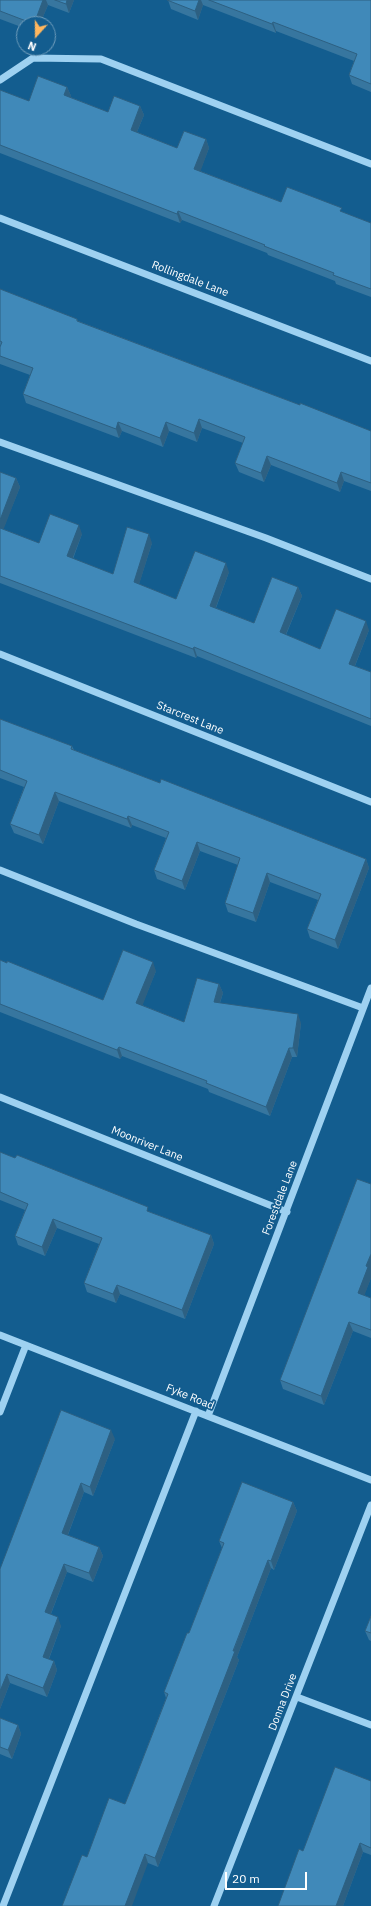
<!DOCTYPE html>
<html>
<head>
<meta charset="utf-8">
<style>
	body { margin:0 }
	#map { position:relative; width:371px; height:1906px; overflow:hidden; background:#135d8f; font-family:"IBM Plex Sans",sans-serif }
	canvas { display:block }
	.north { position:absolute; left:16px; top:16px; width:40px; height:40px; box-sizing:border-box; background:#135d8f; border:1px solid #719ebc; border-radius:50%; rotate:201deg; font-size:11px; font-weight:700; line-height:16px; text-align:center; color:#fff }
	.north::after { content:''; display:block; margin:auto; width:14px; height:18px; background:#ffb75e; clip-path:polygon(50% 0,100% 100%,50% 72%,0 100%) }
	.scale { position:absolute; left:225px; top:1872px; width:82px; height:18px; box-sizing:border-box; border:2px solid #fff; border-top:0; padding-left:5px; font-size:12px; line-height:14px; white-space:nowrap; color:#fff; -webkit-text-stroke:3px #135d8f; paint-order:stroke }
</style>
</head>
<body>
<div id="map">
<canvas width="371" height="1906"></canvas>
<div class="north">N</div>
<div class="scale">20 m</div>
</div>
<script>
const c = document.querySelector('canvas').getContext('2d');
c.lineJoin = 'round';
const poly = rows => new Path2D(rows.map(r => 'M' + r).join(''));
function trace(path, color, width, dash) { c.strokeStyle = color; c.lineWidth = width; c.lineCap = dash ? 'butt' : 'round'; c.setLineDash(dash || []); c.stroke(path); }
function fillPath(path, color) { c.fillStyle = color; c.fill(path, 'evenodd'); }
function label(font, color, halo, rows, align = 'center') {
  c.font = font + ' "IBM Plex Sans",sans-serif'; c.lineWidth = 3.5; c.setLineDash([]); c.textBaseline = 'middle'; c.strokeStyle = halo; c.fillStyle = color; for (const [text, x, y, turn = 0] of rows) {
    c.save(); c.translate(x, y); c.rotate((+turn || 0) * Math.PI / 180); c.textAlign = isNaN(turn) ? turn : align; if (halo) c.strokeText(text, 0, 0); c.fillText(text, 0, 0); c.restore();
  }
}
const minor = poly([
	[0,80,33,58,101,59,371,164],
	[0,218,371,361],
	[0,442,266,538,371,579],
	[0,654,371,802],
	[0,870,136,924,363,1008],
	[0,1097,287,1212],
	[0,1335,371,1480],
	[0,1412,26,1345],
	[208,1416,371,988],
	[297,1697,371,1725],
	[3,1906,196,1411],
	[214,1906,371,1505]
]);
const wall = poly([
	[0,0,74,0,69,13,48,5,40,24,24,24,24,28,0,19],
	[168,0,371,0,371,92,352,84,349,75,354,61,276,31,276,33,203,5,198,20,171,9],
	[67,87,71,96,70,97,108,112,140,106,144,115,137,132,177,148,206,139,209,148,200,171,281,202,343,213,371,223,371,297,336,284,335,281,268,255,267,253,182,220,180,223,0,153,0,90,29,101],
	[0,289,77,319,78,321,300,405,371,431,371,491,344,481,340,492,271,465,264,482,239,472,235,463,243,443,202,428,197,442,169,431,163,447,122,431,119,438,26,403,23,394,30,375,0,364],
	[0,472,16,478,20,487,3,529,39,543,82,534,73,559,113,574,152,543,139,584,176,599,229,572,216,608,254,623,298,587,302,596,286,635,320,649,369,630,355,666,371,672,371,726,197,656,196,658,0,583],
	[0,719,72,746,74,750,160,783,366,859,369,868,338,949,310,938,307,929,318,900,270,882,256,922,228,912,225,903,238,865,200,851,185,890,157,879,154,870,166,838,132,825,131,828,59,801,43,844,14,833,10,824,24,787,0,778],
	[0,960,103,1000,156,971,142,1005,184,1022,219,984,223,993,220,1003,301,1023,297,1057,292,1057,270,1116,209,1092,208,1089,122,1056,120,1059,0,1012],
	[0,1152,150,1212,211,1235,214,1244,185,1319,120,1294,116,1303,87,1292,84,1283,99,1244,57,1228,45,1256,18,1245,15,1236,25,1210,0,1200],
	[371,1184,371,1278,364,1295,371,1298,371,1338,353,1331,324,1405,283,1389,280,1380],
	[115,1439,93,1496,84,1492,68,1535,99,1547,103,1556,93,1582,67,1572,51,1614,61,1626,49,1659,54,1661,57,1670,47,1697,10,1683,0,1709,0,1569],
	[293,1502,297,1511,274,1570,271,1568,237,1657,239,1660,158,1867,148,1863,87,1857,125,1804,133,1784,166,1698,164,1692,189,1633,222,1548,219,1541],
	[371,1616,371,1641,369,1640,365,1631],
	[0,1718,18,1725,21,1734,12,1759,0,1754],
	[371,1781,371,1855,363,1852,343,1906,278,1906,303,1851]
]);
const shadedWall = poly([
	[43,0,46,0,48,5,40,24,34,24],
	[67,0,74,0,69,13,66,4],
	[199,0,201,0,203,5,198,20,195,11],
	[273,22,276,31,276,33,272,24],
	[67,87,71,96,68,104,64,95],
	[140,106,144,115,134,139,131,130],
	[206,139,209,148,198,178,194,169],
	[178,211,182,220,180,223,177,214],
	[199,419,202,428,197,442,194,433],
	[118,422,122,431,119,438,116,429],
	[166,422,169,431,163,447,160,438],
	[267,456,271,465,264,482,261,473],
	[341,472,344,481,340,492,337,483],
	[16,478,20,487,1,536,0,534,0,520],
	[79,525,82,534,70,565,67,556],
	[149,534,152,543,137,591,134,582],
	[226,563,229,572,213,615,210,606],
	[298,587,302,596,283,641,280,632],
	[366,621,369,630,352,673,349,664],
	[194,647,197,656,196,658,193,649],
	[55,792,59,801,43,844,39,835],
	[128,816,132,825,131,828,127,819],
	[197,842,200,851,185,890,182,881],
	[366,859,369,868,338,949,335,940],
	[267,873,270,882,256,922,253,913],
	[153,962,156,971,140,1012,136,1003],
	[219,984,223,993,217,1011,214,1002],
	[298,1014,301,1023,297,1057,293,1048],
	[119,1047,122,1056,120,1059,117,1050],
	[289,1048,292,1057,270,1116,266,1107],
	[53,1219,57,1228,45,1256,42,1247],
	[211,1235,214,1244,185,1319,182,1310],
	[371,1254,371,1278,362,1302,358,1293,366,1266],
	[117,1285,120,1294,116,1303,113,1294],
	[349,1322,353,1331,324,1405,321,1396],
	[111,1430,115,1439,93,1496,90,1487],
	[81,1483,84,1492,65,1542,62,1533],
	[293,1502,297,1511,274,1570,271,1561],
	[99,1547,103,1556,93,1582,89,1573],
	[268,1560,271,1568,237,1657,239,1660,158,1867,155,1858],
	[64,1564,67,1572,48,1621,45,1612],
	[58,1617,61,1626,46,1666,43,1657],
	[54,1661,57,1670,47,1697,43,1688],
	[7,1674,10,1683,0,1709,0,1691],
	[18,1725,21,1734,12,1759,8,1750],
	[360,1843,363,1852,343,1906,336,1906],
	[145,1854,148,1863,132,1906,125,1906]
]);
const building = poly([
	[0,0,43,0,34,24,0,11,0,0],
	[55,0,67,0,66,4,55,0],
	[168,0,199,0,195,11,167,0,168,0],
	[209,0,371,0,371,84,349,75,357,54,273,22,272,24,209,0],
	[38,76,67,87,64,95,108,112,114,96,140,106,131,130,177,148,184,131,206,139,194,169,281,202,287,187,342,208,340,211,371,223,371,289,333,275,334,273,264,246,265,245,178,211,177,214,0,145,0,90,29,101,38,76],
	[0,289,77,319,77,321,300,405,300,403,371,431,371,483,341,472,337,483,267,456,261,473,235,463,245,437,199,419,194,433,166,422,160,438,118,422,116,429,23,394,33,368,0,356,0,347,2,342,0,341,0,289],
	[0,472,16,478,0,520,0,472],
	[50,514,79,525,67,556,113,574,127,527,149,534,134,582,176,599,195,551,226,563,210,606,254,623,272,577,298,587,280,632,320,649,336,609,366,621,349,664,371,672,371,719,194,647,193,649,0,576,0,528,39,543,50,514],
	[0,719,72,746,71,749,160,783,161,779,366,859,335,940,307,929,321,894,267,873,253,913,225,903,240,858,197,842,182,881,154,870,169,832,128,816,127,819,55,792,39,835,10,824,27,781,0,770,0,719],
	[123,950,153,962,136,1003,184,1022,197,978,219,984,214,1002,298,1014,293,1048,289,1048,266,1107,206,1083,207,1081,119,1047,117,1050,0,1004,0,960,7,963,7,961,103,1000,123,950],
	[0,1152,15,1158,17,1155,148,1207,147,1211,211,1235,182,1310,117,1285,113,1294,84,1283,102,1238,53,1219,42,1247,15,1236,28,1204,0,1192,0,1152],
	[357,1179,371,1184,371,1254,366,1266,368,1267,358,1293,371,1298,371,1330,349,1322,321,1396,280,1380,357,1179],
	[61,1410,111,1430,90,1487,81,1483,62,1533,99,1547,89,1573,64,1564,45,1612,58,1617,43,1657,54,1661,43,1688,7,1674,0,1691,0,1569,61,1410],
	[242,1482,293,1502,271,1561,268,1560,233,1651,235,1651,155,1858,145,1854,125,1906,62,1906,82,1855,87,1857,109,1798,125,1804,133,1784,168,1694,164,1692,187,1633,189,1633,224,1543,219,1541,242,1482],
	[371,1616,371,1633,365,1631,371,1616],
	[0,1718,18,1725,8,1750,0,1747,0,1718],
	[335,1767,371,1781,371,1848,360,1843,336,1906,278,1906,299,1849,303,1851,335,1767]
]);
const streetNames = [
	["Rollingdale Lane",190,279,21],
	["Starcrest Lane",190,718,22],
	["Moonriver Lane",147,1144,22],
	["Forestdale Lane",280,1198,-69],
	["Fyke Road",190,1397,22],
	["Donna Drive",283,1702,-69]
];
trace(minor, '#9ed1f1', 7);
fillPath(wall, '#37769f');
fillPath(shadedWall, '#2d6082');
fillPath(building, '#4089b9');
trace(building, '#2d6082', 1);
label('11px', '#fff', '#135d8f', streetNames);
</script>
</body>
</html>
